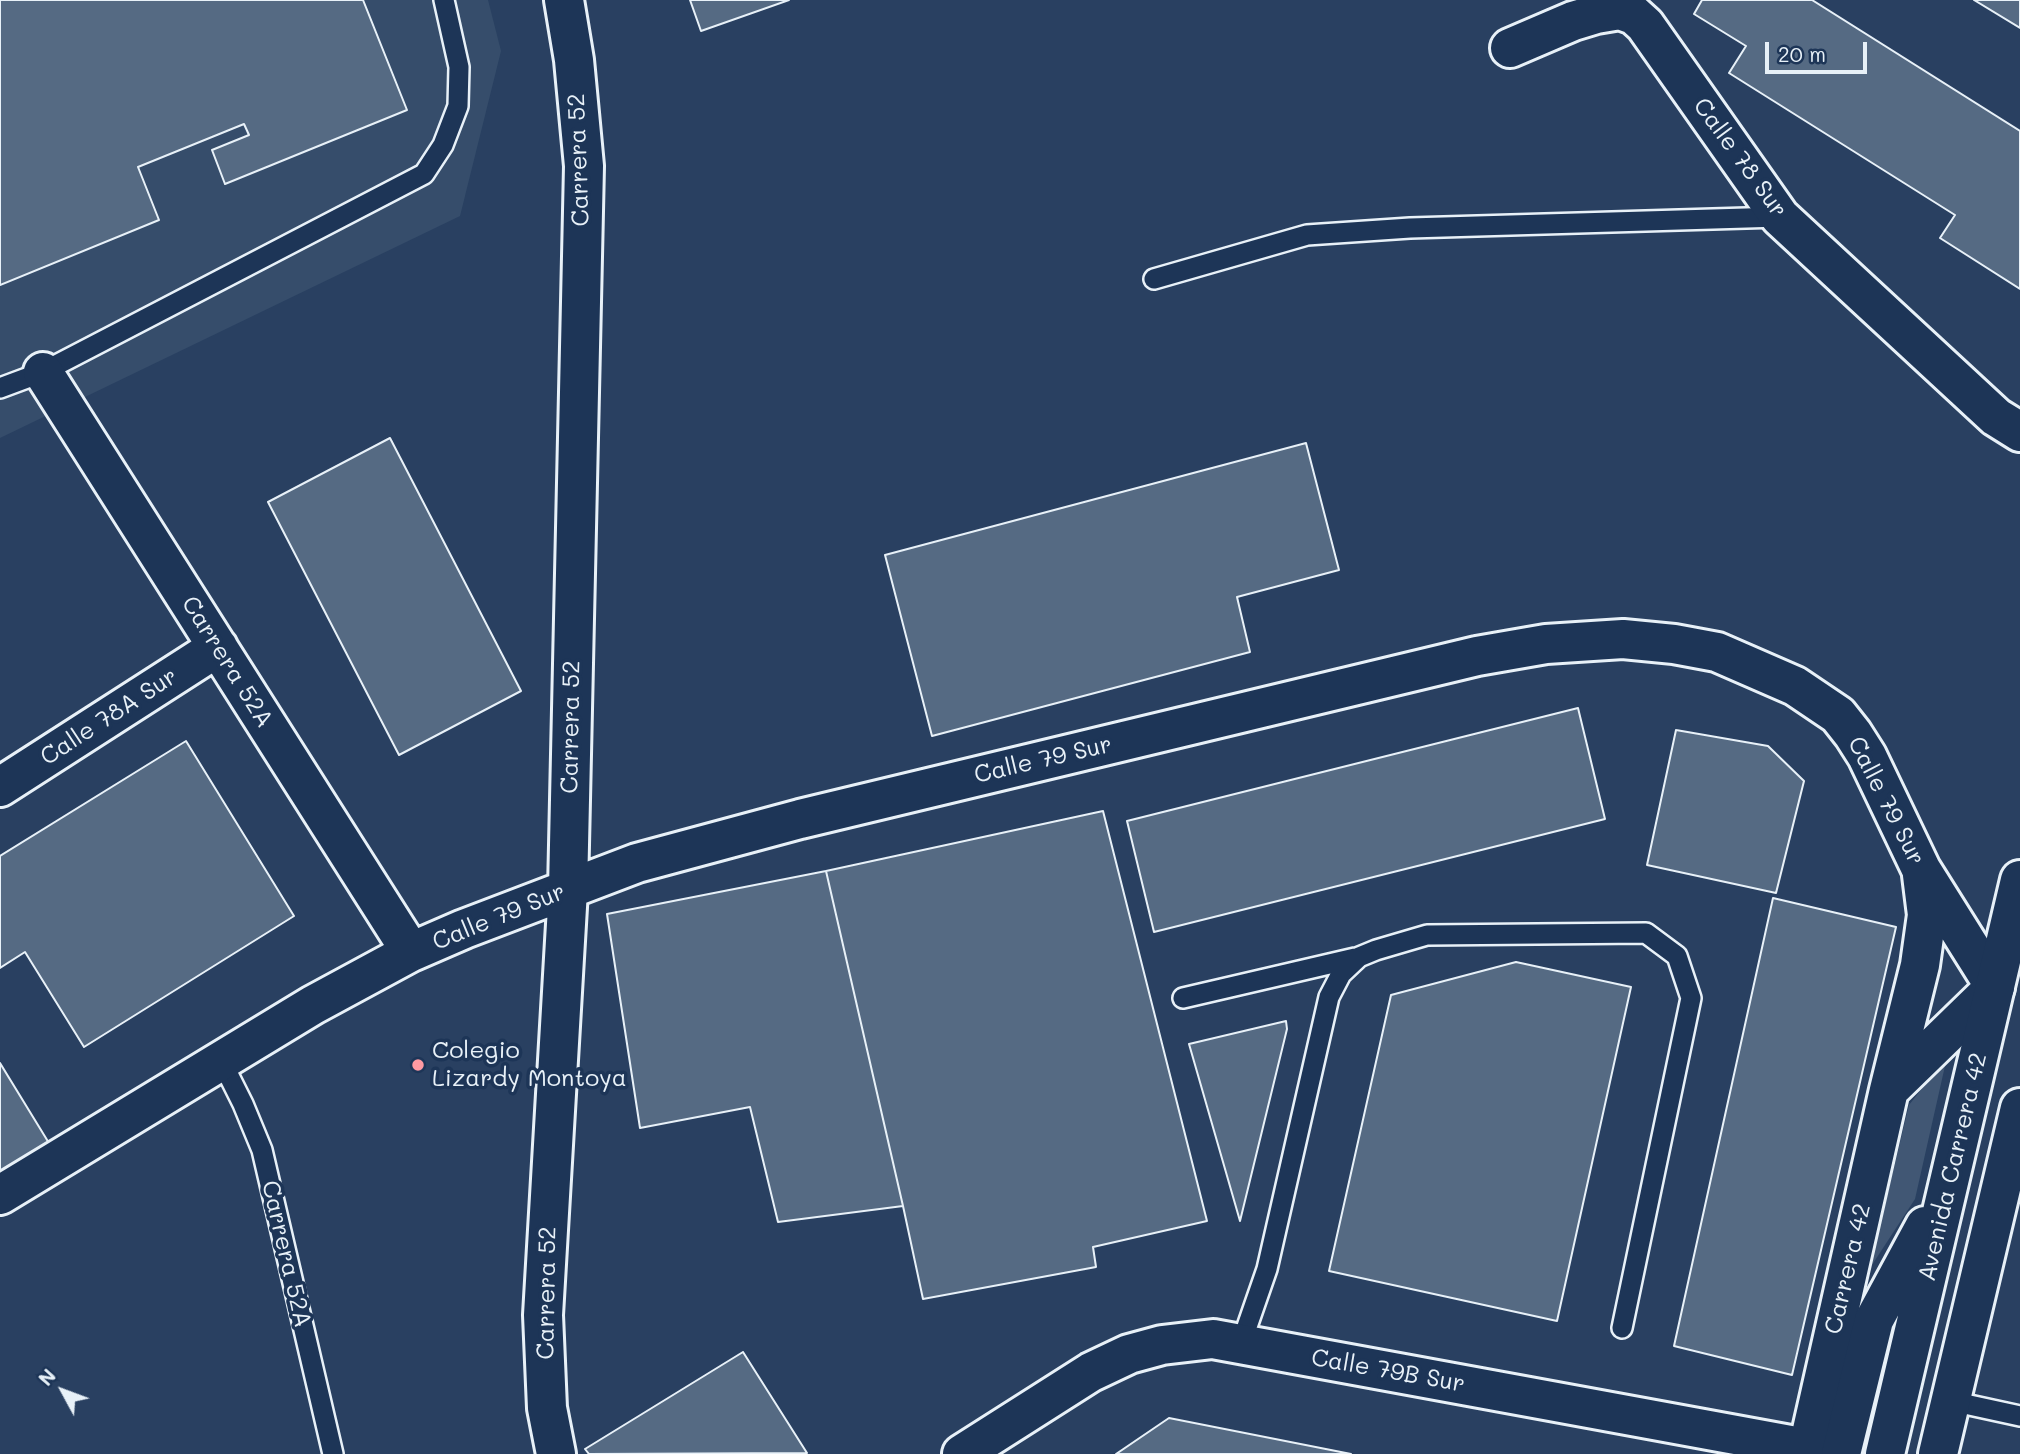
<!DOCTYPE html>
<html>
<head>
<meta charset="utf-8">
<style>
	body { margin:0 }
	#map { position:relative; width:2020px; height:1454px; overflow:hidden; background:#294061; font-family:Mali,sans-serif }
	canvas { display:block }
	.north { position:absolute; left:28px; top:1356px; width:70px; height:70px; -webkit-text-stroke:5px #1d3557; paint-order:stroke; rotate:311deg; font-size:19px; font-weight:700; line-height:28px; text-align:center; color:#e8f1f8 }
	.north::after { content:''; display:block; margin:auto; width:24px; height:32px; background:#e8f1f8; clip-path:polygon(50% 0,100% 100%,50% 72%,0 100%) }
	.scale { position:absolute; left:1765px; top:42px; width:102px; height:32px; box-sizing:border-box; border:4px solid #e8f1f8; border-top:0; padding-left:9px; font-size:21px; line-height:24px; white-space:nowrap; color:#e8f1f8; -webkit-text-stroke:5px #1d3557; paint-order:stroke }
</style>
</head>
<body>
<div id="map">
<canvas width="2020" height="1454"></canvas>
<div class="north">N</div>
<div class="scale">20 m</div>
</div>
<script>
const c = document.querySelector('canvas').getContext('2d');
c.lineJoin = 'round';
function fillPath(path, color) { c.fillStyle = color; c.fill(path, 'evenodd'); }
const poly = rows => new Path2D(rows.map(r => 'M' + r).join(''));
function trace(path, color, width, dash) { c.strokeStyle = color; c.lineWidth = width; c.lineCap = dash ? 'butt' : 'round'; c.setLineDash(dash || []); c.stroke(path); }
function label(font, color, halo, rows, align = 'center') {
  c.font = font + ' Mali,sans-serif'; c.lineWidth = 7; c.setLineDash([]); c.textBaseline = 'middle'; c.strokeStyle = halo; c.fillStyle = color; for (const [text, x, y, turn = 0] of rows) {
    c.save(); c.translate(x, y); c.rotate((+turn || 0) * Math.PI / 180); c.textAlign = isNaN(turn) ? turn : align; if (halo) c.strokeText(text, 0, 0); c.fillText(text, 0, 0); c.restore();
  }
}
const built = poly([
	[0,0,488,0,501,51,460,216,0,438]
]);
const green = poly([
	[1947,1057,1915,1199,1870,1268,1909,1105]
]);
const building = poly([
	[0,0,363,0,407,110,225,184,212,150,249,135,244,124,138,167,159,220,0,285,0,0],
	[690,0,789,0,701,31,690,0],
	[1702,0,1812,0,2020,131,2020,289,1940,238,1955,215,1729,73,1746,46,1694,14,1702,0],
	[1974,0,2020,0,2020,28,1974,0],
	[390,438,521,691,399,755,268,502,390,438],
	[1306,443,1339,570,1237,597,1250,652,932,736,885,555,1306,443],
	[1578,708,1605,819,1154,932,1127,821,1578,708],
	[1676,730,1768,746,1804,781,1776,893,1647,865,1676,730],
	[186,741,294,916,84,1047,25,952,0,968,0,856,186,741],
	[1103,811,1207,1221,1093,1247,1096,1267,923,1299,903,1206,826,871,1103,811],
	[826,871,903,1206,778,1222,750,1107,640,1128,607,914,826,871],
	[1773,898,1896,927,1792,1375,1674,1346,1773,898],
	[1516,962,1631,987,1557,1321,1329,1271,1391,995,1516,962],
	[1286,1021,1287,1029,1240,1221,1189,1044,1286,1021],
	[0,1063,52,1148,0,1180,0,1063],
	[743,1352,807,1453,589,1454,585,1449,743,1352],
	[1169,1418,1351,1454,1116,1454,1169,1418]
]);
const lane = poly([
	[1154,279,1307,235,1410,228,1780,217],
	[0,388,43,372,424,174,443,145,458,106,459,67,444,0],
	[1183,998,1355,958],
	[221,1060,243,1104,262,1150,333,1454],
	[1241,1344,1267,1269,1329,997,1341,974,1359,957,1376,950,1427,935,1646,933,1677,956,1691,998,1622,1328],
	[1951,1401,2020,1416]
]);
const street = poly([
	[1510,48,1573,21,1596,14,1620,10,1634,15,1645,25,1780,217,1996,417,2020,432],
	[43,372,411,952],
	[0,787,218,647],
	[0,1195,313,1005,411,952,464,929,637,863,800,819,1477,656,1546,644,1623,639,1674,644,1717,652,1795,686,1838,715,1853,734,1867,756,1921,869,1995,987,1889,1090],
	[1808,1448,1889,1090,1920,965,1927,915,1922,875],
	[556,1454,547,1408,543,1315,568,890,584,166,574,60,564,0],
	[962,1454,1091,1372,1129,1354,1162,1345,1213,1339,1839,1454]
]);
const highway = poly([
	[1841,1454,1874,1320,1925,1226],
	[1885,1454,2020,880],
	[1938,1454,2020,1108]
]);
const markers = [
	[418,1065,7,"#ff9aa2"]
];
const streetNames = [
	["Calle 78 Sur",1740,158,54],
	["Carrera 52",579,160,-92],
	["Carrera 52A",227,662,58],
	["Calle 78A Sur",109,717,-33],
	["Carrera 52",571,727,-89],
	["Calle 79 Sur",1043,760,-13],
	["Calle 79 Sur",1886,801,63],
	["Calle 79 Sur",499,917,-22],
	["Avenida Carrera 42",1953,1167,-77],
	["Carrera 52A",286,1254,77],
	["Carrera 42",1848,1269,-77],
	["Carrera 52",547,1293,-89],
	["Calle 79B Sur",1388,1371,10]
];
const poiNames = [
	["Colegio",432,1051],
	["Lizardy Montoya",432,1079]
];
fillPath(built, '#364d6b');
fillPath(green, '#415774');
fillPath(building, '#556a83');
trace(building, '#e8f1f8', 2);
trace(lane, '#e8f1f8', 24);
trace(street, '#e8f1f8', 44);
trace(highway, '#e8f1f8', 44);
trace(lane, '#1d3557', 19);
trace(street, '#1d3557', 38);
trace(highway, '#1d3557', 38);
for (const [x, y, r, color] of markers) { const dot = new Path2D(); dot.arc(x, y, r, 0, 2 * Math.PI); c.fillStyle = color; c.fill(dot); trace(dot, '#1d3557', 2.5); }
label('24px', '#e8f1f8', '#1d3557', streetNames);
label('24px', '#e8f1f8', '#1d3557', poiNames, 'left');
</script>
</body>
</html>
